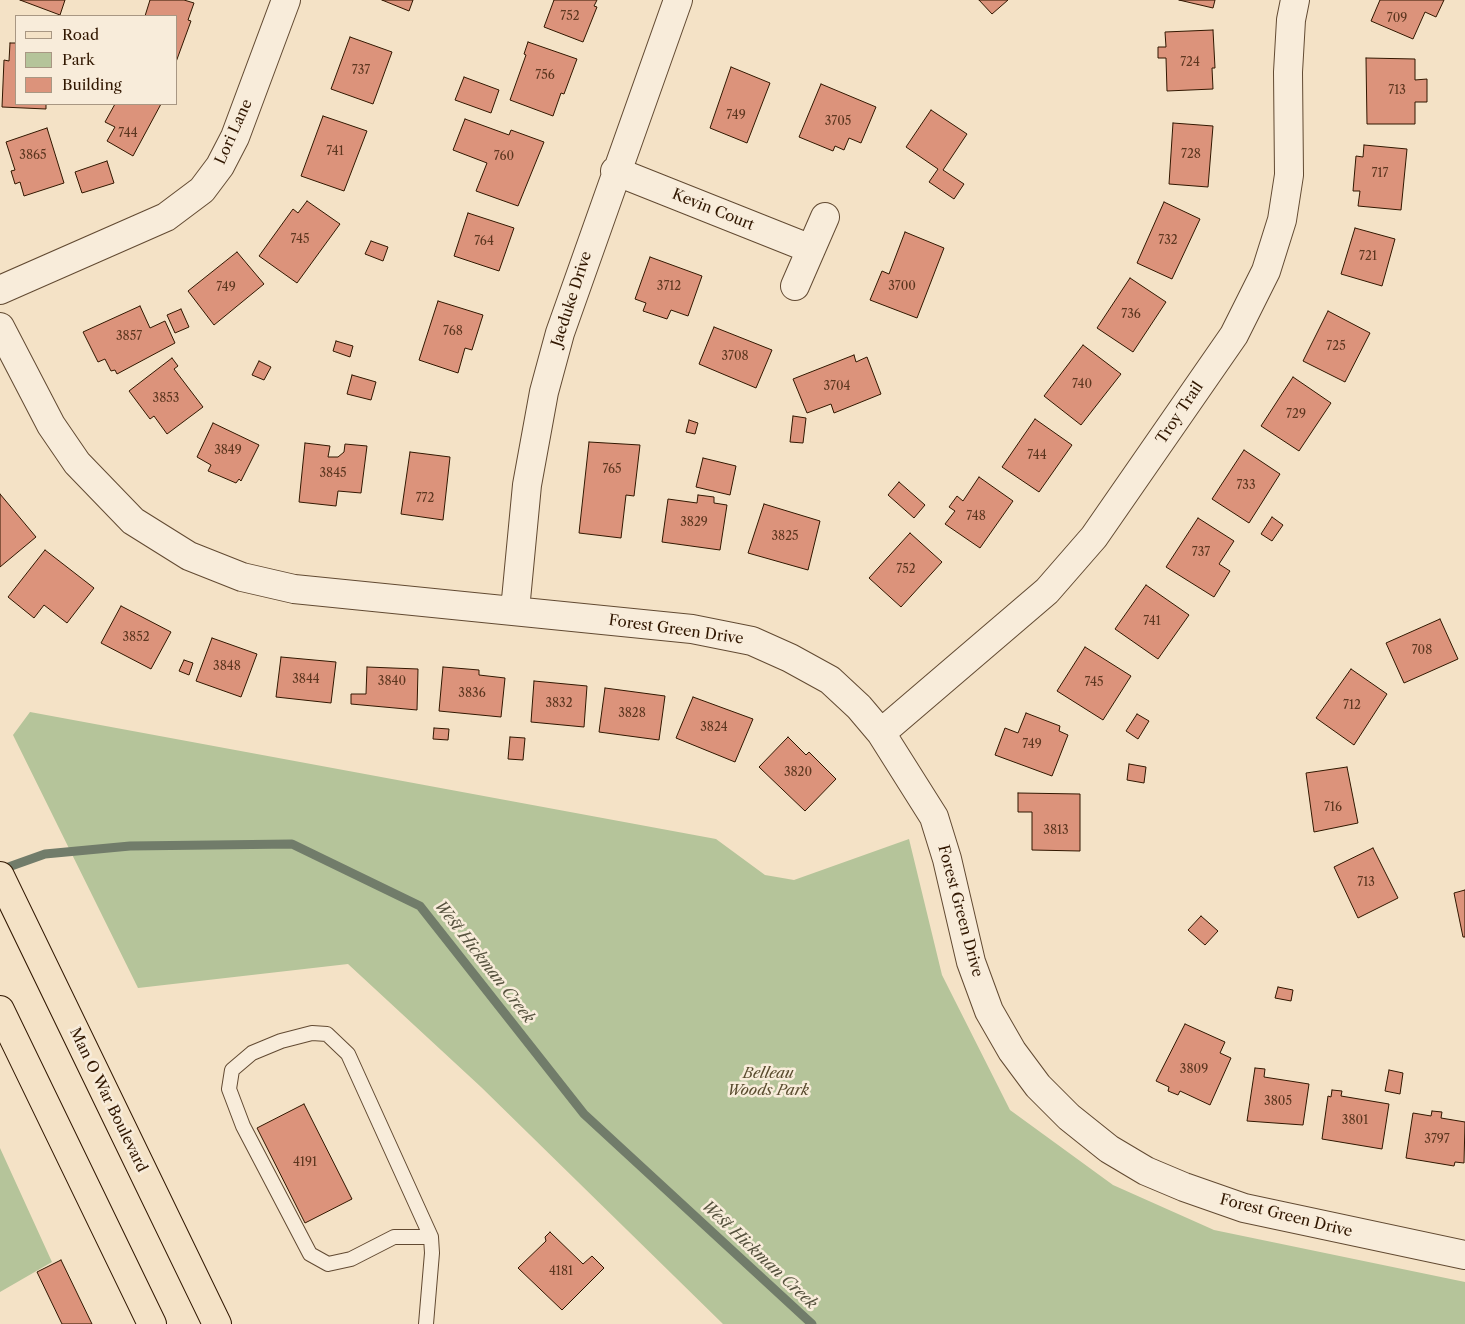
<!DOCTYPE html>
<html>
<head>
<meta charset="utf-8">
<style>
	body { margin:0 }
	#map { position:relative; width:1465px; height:1324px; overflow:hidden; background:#f4e2c6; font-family:"Libre Caslon Text",serif }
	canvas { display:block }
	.legend { position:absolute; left:15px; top:15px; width:162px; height:90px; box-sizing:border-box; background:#f8ecda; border:1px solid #a89783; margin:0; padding:6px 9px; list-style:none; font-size:15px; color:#311700 }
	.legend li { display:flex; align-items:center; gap:10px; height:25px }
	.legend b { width:25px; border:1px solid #a89783 }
</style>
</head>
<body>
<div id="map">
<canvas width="1465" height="1324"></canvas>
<ul class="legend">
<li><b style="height:6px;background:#f4e2c6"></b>Road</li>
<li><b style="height:14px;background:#b5c49a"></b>Park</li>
<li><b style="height:14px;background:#dc937b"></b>Building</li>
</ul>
</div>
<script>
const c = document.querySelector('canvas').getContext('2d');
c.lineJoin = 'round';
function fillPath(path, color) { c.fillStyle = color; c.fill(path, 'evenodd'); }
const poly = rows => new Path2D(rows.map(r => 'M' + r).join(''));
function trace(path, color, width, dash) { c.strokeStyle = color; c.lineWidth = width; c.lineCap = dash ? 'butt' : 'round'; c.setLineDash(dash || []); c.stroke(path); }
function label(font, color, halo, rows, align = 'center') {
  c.font = font + ' "Libre Caslon Text",serif'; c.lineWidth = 5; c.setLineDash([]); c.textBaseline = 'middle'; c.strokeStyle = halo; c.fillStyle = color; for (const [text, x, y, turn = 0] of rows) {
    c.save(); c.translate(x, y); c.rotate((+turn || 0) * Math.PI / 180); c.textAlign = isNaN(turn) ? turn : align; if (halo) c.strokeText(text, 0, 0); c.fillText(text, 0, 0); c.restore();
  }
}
const green = poly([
	[30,712,716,839,765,875,794,880,909,839,942,975,1010,1110,1113,1185,1214,1230,1465,1282,1465,1324,723,1324,481,1087,348,964,138,988,13,735],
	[0,1148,52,1262,0,1292]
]);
const stream = poly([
	[0,870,45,854,130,846,292,844,420,906,584,1114,812,1324]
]);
const building = poly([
	[20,0,65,0,60,15,20,0],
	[150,0,184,0,194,3,188,20,191,21,176,62,176,16,145,16,150,0],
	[382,0,413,0,409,11,382,0],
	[554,0,597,0,594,6,597,7,583,42,544,27,554,0],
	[979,0,1008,0,992,14,979,0],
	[1179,0,1215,0,1213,8,1179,0],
	[1380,0,1444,0,1436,17,1425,12,1413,39,1371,21,1380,0],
	[1213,30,1215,68,1212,68,1213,89,1167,91,1166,58,1158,58,1158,47,1166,47,1165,32,1213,30],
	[350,37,392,52,373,104,331,89,350,37],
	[528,42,577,59,564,94,561,93,553,116,510,100,526,55,524,54,528,42],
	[10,43,16,43,16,104,46,104,46,109,2,107,4,60,9,61,10,43],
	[1366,58,1415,59,1415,80,1427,79,1427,102,1415,102,1415,124,1367,124,1366,58],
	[731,67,770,83,747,143,710,128,731,67],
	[464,77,499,90,491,113,455,100,464,77],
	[821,84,876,107,861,143,849,138,844,150,835,146,833,151,799,137,821,84],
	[115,104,161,104,133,156,107,141,115,127,105,122,115,104],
	[931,110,967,134,943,170,964,184,954,199,929,182,938,169,906,147,931,110],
	[323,116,367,131,344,191,301,176,323,116],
	[465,119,509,135,511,130,544,142,518,206,476,191,487,163,453,150,465,119],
	[1173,123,1213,126,1208,187,1169,184,1173,123],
	[47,128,64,183,24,196,20,182,15,184,11,171,15,170,6,142,47,128],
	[1364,145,1407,149,1401,210,1358,206,1360,191,1353,191,1356,156,1363,157,1364,145],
	[107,161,114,183,82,193,75,172,107,161],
	[307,201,340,224,297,283,259,256,293,209,298,213,307,201],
	[1164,202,1200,219,1172,279,1137,263,1164,202],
	[468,213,514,228,499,271,454,256,468,213],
	[1355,228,1395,239,1382,286,1341,274,1355,228],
	[905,232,944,248,917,318,870,300,882,271,889,274,905,232],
	[371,241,388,247,383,261,365,254,371,241],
	[237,252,264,284,214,325,188,291,237,252],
	[650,257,702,276,688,316,671,310,667,319,643,311,646,303,635,299,650,257],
	[1130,278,1166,302,1133,352,1097,328,1130,278],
	[438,301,483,315,472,350,465,348,458,373,419,360,438,301],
	[140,306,150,328,165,321,175,343,117,374,115,370,111,371,105,359,98,362,83,332,140,306],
	[181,309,189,327,175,333,167,315,181,309],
	[1328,311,1370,333,1345,382,1303,361,1328,311],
	[714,327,772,350,756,388,699,364,714,327],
	[336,341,353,346,350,357,333,351,336,341],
	[1083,345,1121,374,1081,425,1044,396,1083,345],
	[854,355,856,362,867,357,881,394,834,413,831,404,807,413,793,379,854,355],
	[172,358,178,366,174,369,203,407,167,434,154,416,150,419,129,391,172,358],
	[259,361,271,367,264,380,252,375,259,361],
	[352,375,376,382,371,400,347,394,352,375],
	[1293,377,1331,403,1299,451,1261,426,1293,377],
	[793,416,806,418,803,443,790,442,793,416],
	[1035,419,1072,445,1039,492,1002,467,1035,419],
	[689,420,698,423,695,434,686,432,689,420],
	[213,423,259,445,241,481,239,479,236,483,208,471,211,465,197,457,213,423],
	[589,442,640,445,634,496,626,495,621,538,579,533,589,442],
	[305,443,330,446,328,457,338,457,344,452,345,444,367,446,361,493,338,491,336,506,299,502,305,443],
	[1244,450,1280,474,1249,523,1212,499,1244,450],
	[410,452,450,457,443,520,401,514,410,452],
	[703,458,736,466,730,495,696,487,703,458],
	[979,477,1013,501,980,548,945,524,955,511,949,507,957,496,963,501,979,477],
	[899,482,925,505,914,518,888,495,899,482],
	[0,494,36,537,0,567,0,494],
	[698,495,714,497,714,503,727,505,720,550,662,542,668,499,697,503,698,495],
	[764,504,820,521,808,570,748,553,764,504],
	[1272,517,1283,525,1272,541,1261,534,1272,517],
	[1198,518,1234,541,1219,564,1230,571,1214,597,1166,567,1198,518],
	[910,533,942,562,901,607,869,578,910,533],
	[45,550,94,588,67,623,44,605,34,618,8,597,45,550],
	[1146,585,1189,615,1158,659,1115,629,1146,585],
	[121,606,171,632,151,669,101,643,121,606],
	[1440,619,1458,659,1404,683,1386,643,1440,619],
	[212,638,257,654,241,697,196,681,212,638],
	[1085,647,1131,676,1103,720,1057,691,1085,647],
	[281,657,336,662,331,703,276,697,281,657],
	[184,660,193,663,189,675,179,671,184,660],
	[367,667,418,669,417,710,351,704,351,694,366,694,367,667],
	[443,667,479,670,479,675,505,678,501,717,439,711,443,667],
	[1351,669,1387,694,1354,745,1316,718,1351,669],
	[534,681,587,686,584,727,531,722,534,681],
	[605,688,665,696,659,740,599,732,605,688],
	[693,697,753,719,735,762,676,738,693,697],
	[1026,713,1060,726,1059,731,1068,735,1052,776,995,755,1005,728,1018,733,1026,713],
	[1137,714,1149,721,1138,739,1126,731,1137,714],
	[434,728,449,729,448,740,433,739,434,728],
	[510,737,525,738,523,760,508,759,510,737],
	[788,737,806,755,809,752,836,779,805,811,759,767,788,737],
	[1129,764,1146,767,1144,783,1127,780,1129,764],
	[1347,767,1358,823,1314,832,1306,773,1347,767],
	[1018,793,1080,794,1080,851,1032,850,1032,812,1018,812,1018,793],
	[1373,848,1398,898,1358,918,1334,867,1373,848],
	[1465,890,1465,937,1463,937,1454,893,1465,890],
	[1201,916,1218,931,1205,945,1188,930,1201,916],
	[1278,987,1293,990,1291,1001,1275,998,1278,987],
	[1185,1024,1225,1042,1220,1053,1231,1058,1210,1105,1180,1091,1178,1095,1168,1091,1169,1087,1156,1081,1185,1024],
	[1255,1068,1265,1069,1264,1077,1309,1084,1303,1125,1247,1121,1255,1068],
	[1389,1070,1403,1073,1400,1094,1385,1091,1389,1070],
	[1332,1090,1342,1091,1341,1096,1389,1104,1382,1149,1322,1139,1328,1096,1331,1097,1332,1090],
	[304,1104,352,1199,305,1223,257,1128,304,1104],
	[1432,1111,1442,1112,1441,1118,1465,1122,1464,1163,1455,1162,1454,1166,1406,1158,1413,1113,1431,1116,1432,1111],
	[550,1232,583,1264,592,1256,604,1268,562,1310,518,1268,546,1241,545,1237,550,1232],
	[61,1260,92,1324,62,1324,37,1272,61,1260]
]);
const lane = poly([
	[426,1324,432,1253,431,1237,348,1054,327,1034,312,1033,281,1041,252,1053,232,1070,229,1089,243,1126,310,1254,328,1264,351,1259,394,1237,431,1237]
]);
const street = poly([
	[615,171,811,249],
	[795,286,825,217],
	[0,290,166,217,202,190,220,166,235,137,286,0],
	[0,327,51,425,77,463,133,521,189,556,242,577,294,589,692,629,752,641,790,658,830,680,859,707,881,733,934,817,947,859,971,962,989,1011,1012,1051,1038,1086,1069,1117,1109,1149,1146,1171,1184,1187,1244,1208,1465,1255],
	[515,610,527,485,544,392,560,333,678,0],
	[881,733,1047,591,1094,537,1234,335,1266,271,1282,220,1289,175,1288,72,1291,20,1295,0]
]);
const primary = poly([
	[0,876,217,1324],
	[0,1010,152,1324]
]);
const numberNames = [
	["752",570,17],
	["709",1397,19],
	["724",1190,63],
	["737",361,71],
	["756",545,76],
	["713",1397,91],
	["749",736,116],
	["3705",838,122],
	["744",128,134],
	["741",335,152],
	["728",1191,155],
	["3865",33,156],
	["760",504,157],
	["717",1380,174],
	["745",300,240],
	["732",1168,241],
	["764",484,242],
	["721",1368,257],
	["3712",669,287],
	["3700",902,287],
	["749",226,288],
	["736",1131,315],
	["768",453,332],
	["3857",129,337],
	["725",1336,347],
	["3708",735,357],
	["740",1082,385],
	["3704",837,387],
	["3853",166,399],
	["729",1296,415],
	["3849",228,451],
	["744",1037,456],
	["765",612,470],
	["3845",333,474],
	["733",1246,486],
	["772",425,499],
	["748",976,517],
	["3829",694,523],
	["3825",785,537],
	["737",1201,553],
	["752",906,570],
	["741",1152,622],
	["3852",136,638],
	["708",1422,651],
	["3848",227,667],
	["3844",306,680],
	["3840",392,682],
	["745",1094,683],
	["3836",472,694],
	["3832",559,704],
	["712",1352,706],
	["3828",632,714],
	["3824",714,728],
	["749",1032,745],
	["3820",798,773],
	["716",1333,808],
	["3813",1056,831],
	["713",1366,883],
	["3809",1194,1070],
	["3805",1278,1102],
	["3801",1355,1121],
	["3797",1437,1140],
	["4191",305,1163],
	["4181",561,1272]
];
const streetNames = [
	["Lori Lane",234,132,-66],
	["Kevin Court",713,210,22],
	["Jaeduke Drive",572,299,-72],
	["Troy Trail",1180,413,-56],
	["Forest Green Drive",676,630,8],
	["Forest Green Drive",960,911,75],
	["Man O War Boulevard",108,1100,64],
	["Forest Green Drive",1286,1216,14]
];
const parkNames = [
	["Belleau",768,1074],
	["Woods Park",768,1091]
];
const waterNames = [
	["West Hickman Creek",484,962,52],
	["West Hickman Creek",759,1255,43]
];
fillPath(green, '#b5c49a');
trace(stream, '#717c6a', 9);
fillPath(building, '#dc937b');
trace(building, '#311700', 1);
trace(lane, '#624a32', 16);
trace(street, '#624a32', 30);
trace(primary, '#311700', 30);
trace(lane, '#f8ecda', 14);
trace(street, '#f8ecda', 28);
trace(primary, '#f4e2c6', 28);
label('12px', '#5c361f', null, numberNames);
label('15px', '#311700', '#f8ecda', streetNames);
label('italic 15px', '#594b2e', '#f8ecda', parkNames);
label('italic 16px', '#56523e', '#f8ecda', waterNames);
</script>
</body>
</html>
